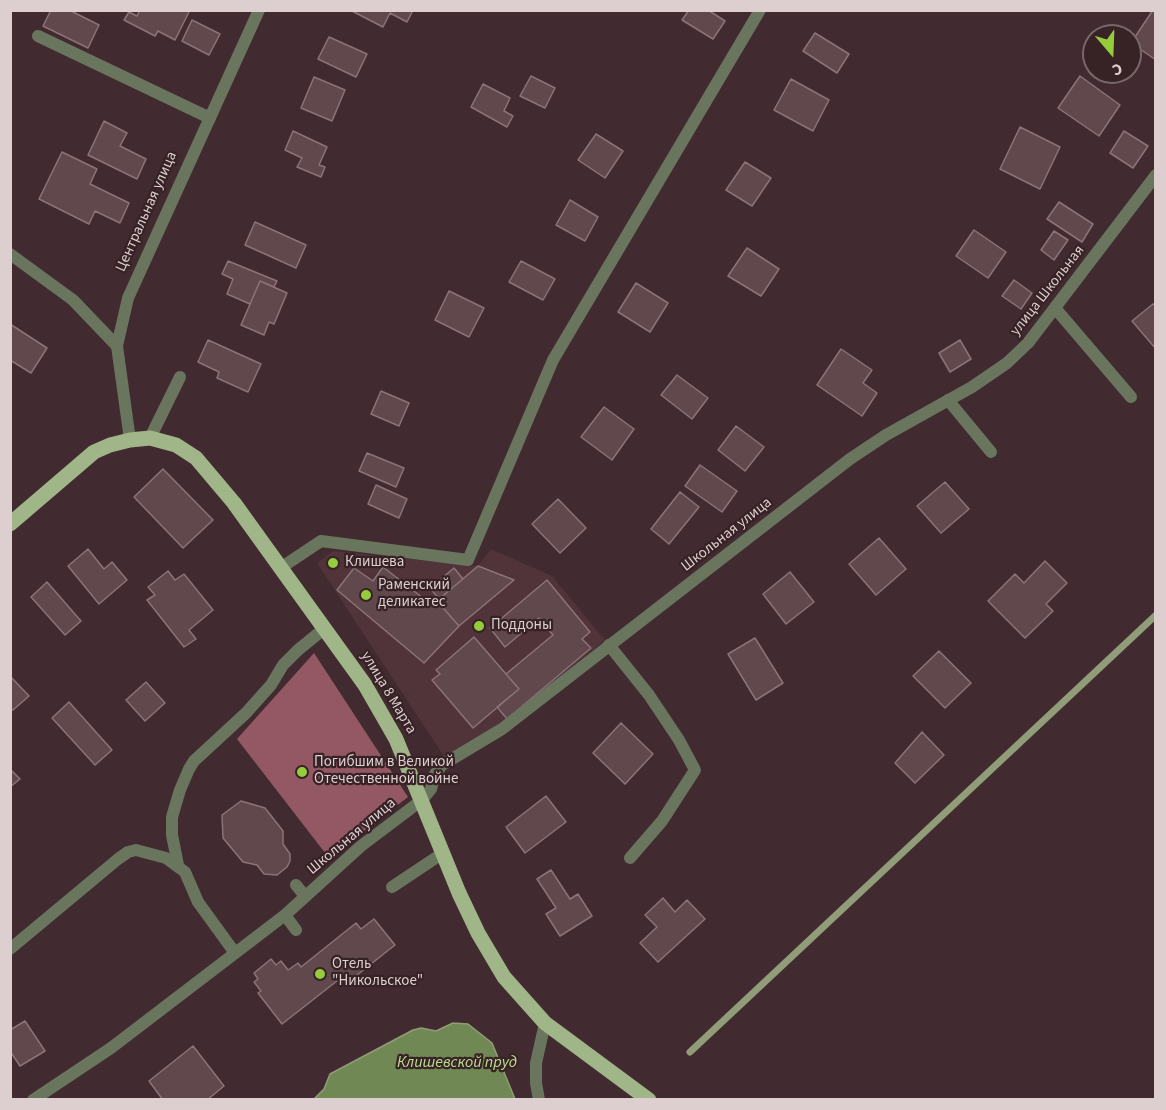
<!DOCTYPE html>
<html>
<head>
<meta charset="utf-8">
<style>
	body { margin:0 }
	#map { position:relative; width:1166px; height:1110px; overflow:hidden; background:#422b30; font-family:"Source Sans 3",sans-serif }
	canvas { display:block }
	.frame { position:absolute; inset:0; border:12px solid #ddced0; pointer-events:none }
	.north { position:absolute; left:1082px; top:24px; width:60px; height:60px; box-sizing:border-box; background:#372226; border:2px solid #79676a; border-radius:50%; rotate:161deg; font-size:16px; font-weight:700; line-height:24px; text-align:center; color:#ddced0 }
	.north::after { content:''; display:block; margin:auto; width:21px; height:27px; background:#95cc3b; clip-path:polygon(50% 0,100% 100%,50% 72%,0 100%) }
</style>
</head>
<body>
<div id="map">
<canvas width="1166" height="1110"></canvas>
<div class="frame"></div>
<div class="north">С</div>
</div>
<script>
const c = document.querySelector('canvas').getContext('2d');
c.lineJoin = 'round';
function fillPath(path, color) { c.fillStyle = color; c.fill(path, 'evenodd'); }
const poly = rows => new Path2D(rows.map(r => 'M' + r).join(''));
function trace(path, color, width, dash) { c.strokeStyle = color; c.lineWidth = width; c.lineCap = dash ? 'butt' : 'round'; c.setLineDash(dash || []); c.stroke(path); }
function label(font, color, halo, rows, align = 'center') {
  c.font = font + ' "Source Sans 3",sans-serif'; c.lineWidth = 4.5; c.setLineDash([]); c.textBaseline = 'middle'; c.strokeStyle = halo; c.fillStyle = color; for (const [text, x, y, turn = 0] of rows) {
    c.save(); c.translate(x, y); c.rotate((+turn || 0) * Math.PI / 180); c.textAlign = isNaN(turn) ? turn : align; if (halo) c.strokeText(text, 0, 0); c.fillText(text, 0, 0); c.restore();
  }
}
const built = poly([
	[491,549,552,576,605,640,507,721,445,758,317,563,333,551,478,566]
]);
const forest = poly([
	[314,653,408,797,329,858,237,739]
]);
const water = poly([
	[453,1023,468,1024,492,1043,515,1099,314,1099,324,1089,330,1074,413,1030,421,1028,436,1031,453,1023]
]);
const stream = poly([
	[690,1052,1156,615]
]);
const building = poly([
	[51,10,69,10,99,25,88,48,43,26,51,10],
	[140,10,190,10,175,40,158,31,155,36,124,20,129,12,137,16,140,10],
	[350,10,413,10,407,22,390,13,383,27,350,10],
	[689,10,708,10,725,21,713,39,682,20,689,10],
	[1153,10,1156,10,1156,60,1131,43,1153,10],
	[192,20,220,34,209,55,182,41,192,20],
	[815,33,849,54,837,73,803,51,815,33],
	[329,37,367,54,356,77,318,59,329,37],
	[531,76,555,88,545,108,520,96,531,76],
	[1080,76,1120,105,1099,136,1058,108,1080,76],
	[314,77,345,90,332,121,301,108,314,77],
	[791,79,829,100,813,131,774,110,791,79],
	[483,84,510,98,504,111,513,116,507,127,471,107,483,84],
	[104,121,127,133,120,146,146,159,137,179,88,155,104,121],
	[1020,127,1060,147,1040,189,1000,169,1020,127],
	[293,131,327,147,319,165,325,167,321,177,297,167,302,158,285,150,293,131],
	[1124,131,1148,146,1133,168,1110,153,1124,131],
	[596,134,623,151,605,178,578,160,596,134],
	[62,152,97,169,90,184,129,203,120,223,95,211,89,224,39,199,62,152],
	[745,162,771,178,752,206,726,190,745,162],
	[570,200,598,217,585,241,556,225,570,200],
	[1059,202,1093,224,1082,242,1047,219,1059,202],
	[255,222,306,245,296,268,245,245,255,222],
	[974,230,1006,252,988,278,956,256,974,230],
	[1054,231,1068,240,1054,260,1041,250,1054,231],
	[747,248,779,269,761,296,728,276,747,248],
	[228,261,277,281,274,287,260,281,250,304,227,294,233,279,222,274,228,261],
	[521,261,555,279,543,300,509,282,521,261],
	[1014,280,1032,293,1021,309,1002,296,1014,280],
	[260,281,287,293,274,324,269,322,264,335,241,325,260,281],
	[636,283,668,303,650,332,618,312,636,283],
	[449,291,484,308,469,337,435,320,449,291],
	[1153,304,1156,307,1156,349,1132,321,1153,304],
	[10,324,47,348,31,373,10,360,10,324],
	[208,340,261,364,248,392,217,378,219,372,198,362,208,340],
	[960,340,971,359,950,372,939,353,960,340],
	[841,349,872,370,863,383,877,393,862,416,817,385,841,349],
	[677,375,708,398,692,419,661,395,677,375],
	[381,391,409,403,399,426,371,414,381,391],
	[604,407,634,429,612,460,581,437,604,407],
	[736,426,764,447,745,471,718,450,736,426],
	[367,453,404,468,396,487,359,471,367,453],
	[700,465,737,491,722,512,685,486,700,465],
	[163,469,213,520,183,548,134,497,163,469],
	[945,482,969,509,941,533,917,506,945,482],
	[376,485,407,499,399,518,368,504,376,485],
	[680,492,699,507,669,544,651,529,680,492],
	[558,499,586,528,560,553,532,524,558,499],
	[879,538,906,569,876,595,849,564,879,538],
	[88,549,104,569,112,562,127,580,99,604,68,566,88,549],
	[1045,561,1067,583,1046,604,1053,611,1025,638,988,601,1015,574,1024,583,1045,561],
	[478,566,514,580,459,626,437,601,478,566],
	[383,567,423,598,437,601,459,626,424,663,337,590,354,568,373,581,383,567],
	[454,568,463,579,439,599,430,588,454,568],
	[168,571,175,580,184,574,213,610,189,630,196,639,184,647,147,600,155,595,148,587,168,571],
	[790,572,814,602,786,624,763,594,790,572],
	[547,580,590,632,582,639,591,648,507,719,497,707,519,689,506,674,553,635,539,618,505,647,490,628,547,580],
	[47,582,81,621,65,635,31,597,47,582],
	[474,637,519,689,473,728,432,680,440,674,436,670,474,637],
	[755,638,783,683,756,700,728,654,755,638],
	[939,651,971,683,945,708,913,676,939,651],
	[10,676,29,696,13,710,10,708,10,676],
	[146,682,165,703,145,721,126,700,146,682],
	[69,702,112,750,95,765,52,718,69,702],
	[621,723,653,754,625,784,593,753,621,723],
	[922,732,944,755,915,783,895,763,922,732],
	[10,769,20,779,10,787,10,769],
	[546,796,566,822,525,853,506,827,546,796],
	[241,801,265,808,283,831,283,844,290,854,290,861,287,867,277,875,264,874,257,865,243,862,223,838,222,815,241,801],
	[551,870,570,899,578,894,592,916,560,936,546,914,556,908,537,879,551,870],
	[663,898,675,912,687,900,705,919,658,962,640,943,657,927,645,915,663,898],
	[374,919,395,945,347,983,342,977,282,1024,258,993,261,991,254,982,258,979,254,973,271,959,276,965,281,961,288,970,298,963,301,967,356,923,361,929,374,919],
	[25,1021,45,1051,20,1066,10,1051,10,1030,25,1021],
	[193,1046,224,1086,207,1100,163,1100,149,1081,193,1046]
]);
const service = poly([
	[38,36,210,118],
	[1055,308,1131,397],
	[948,400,991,452],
	[150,438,180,377],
	[609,645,649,695,679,740,695,770,662,821,630,858],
	[178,865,172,835,172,817,180,790,189,769,194,761,246,713,271,685,283,665,298,650,325,628],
	[296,885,305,896],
	[392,887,443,853],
	[285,915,296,930],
	[10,949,118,859,128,852,136,850,166,858,185,872,198,902,235,953]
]);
const minor = poly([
	[10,254,73,300,117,346],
	[282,567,321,541,468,560,553,360,760,10],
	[33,1100,111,1048,285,915,361,846,422,800,431,789,435,774,442,765,502,729,850,459,886,435,972,387,1007,363,1028,343,1156,175],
	[539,1100,536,1083,536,1063,545,1023]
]);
const tertiary = poly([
	[130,440,117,346,128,298,259,10]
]);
const primary = poly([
	[10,524,94,452,110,445,130,440,150,438,176,445,196,458,234,503,365,685,396,739,459,893,478,933,504,977,545,1023,649,1100]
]);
const markers = [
	[333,563,6,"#95cc3b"],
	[366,595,6,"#95cc3b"],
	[479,626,6,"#95cc3b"],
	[302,772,6,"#95cc3b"],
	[320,974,6,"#95cc3b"]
];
const streetNames = [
	["Центральная улица",147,212,-66],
	["улица Школьная",1048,291,-52],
	["Школьная улица",727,535,-38],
	["улица 8 Марта",388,693,59],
	["Школьная улица",352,837,-40]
];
const poiNames = [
	["Клишева",345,563],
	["Раменский",378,586],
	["деликатес",378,603],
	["Поддоны",491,626],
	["Погибшим в Великой",314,763],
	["Отечественной войне",314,780],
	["Отель",332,965],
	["\"Никольское\"",332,982]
];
const waterNames = [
	["Клишевской пруд",457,1063]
];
fillPath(built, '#51333a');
fillPath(forest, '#945865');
fillPath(water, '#708853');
trace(water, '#919d78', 1.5);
trace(stream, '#919d78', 7);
fillPath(building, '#60484d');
trace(building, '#8d7377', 1.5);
trace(service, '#6a755e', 12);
trace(minor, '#6a755e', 12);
trace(tertiary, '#6a755e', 12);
trace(primary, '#a1b688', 15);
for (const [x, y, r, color] of markers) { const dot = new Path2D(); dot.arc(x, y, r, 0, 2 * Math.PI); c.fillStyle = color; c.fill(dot); trace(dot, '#372226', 2); }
label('15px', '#ddced0', '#372226', streetNames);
label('15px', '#ddced0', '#372226', poiNames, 'left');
label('italic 16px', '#bbdf8f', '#372226', waterNames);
</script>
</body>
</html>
